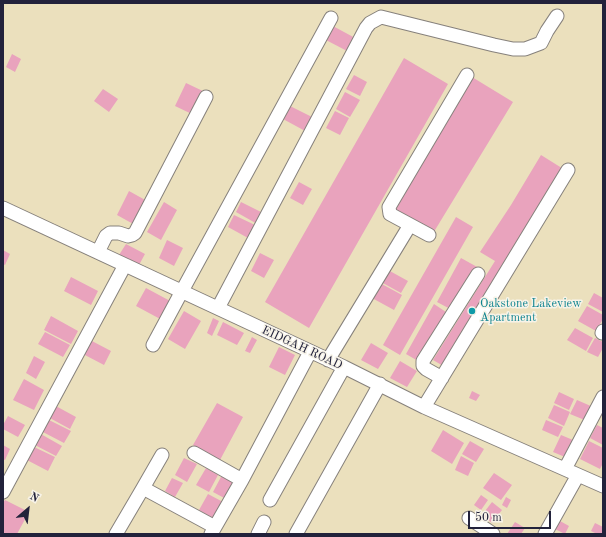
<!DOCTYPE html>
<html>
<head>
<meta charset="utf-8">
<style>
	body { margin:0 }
	#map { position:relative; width:606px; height:537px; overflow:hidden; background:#ebe0bd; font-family:"Old Standard TT",serif }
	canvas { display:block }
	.frame { position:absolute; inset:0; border:4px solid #22223b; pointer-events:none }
	.north { position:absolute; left:8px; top:489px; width:40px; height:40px; -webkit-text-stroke:3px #f7f3e8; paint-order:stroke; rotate:28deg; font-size:11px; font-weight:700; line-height:16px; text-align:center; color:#22223b }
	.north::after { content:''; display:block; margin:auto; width:14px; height:18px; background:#22223b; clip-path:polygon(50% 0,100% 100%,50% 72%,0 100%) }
	.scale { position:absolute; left:468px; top:511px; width:83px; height:18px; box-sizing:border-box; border:2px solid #22223b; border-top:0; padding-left:5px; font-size:12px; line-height:14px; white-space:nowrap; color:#22223b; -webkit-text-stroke:3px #f7f3e8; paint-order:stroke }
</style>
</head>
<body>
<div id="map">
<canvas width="606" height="537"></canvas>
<div class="frame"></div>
<div class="north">N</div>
<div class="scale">50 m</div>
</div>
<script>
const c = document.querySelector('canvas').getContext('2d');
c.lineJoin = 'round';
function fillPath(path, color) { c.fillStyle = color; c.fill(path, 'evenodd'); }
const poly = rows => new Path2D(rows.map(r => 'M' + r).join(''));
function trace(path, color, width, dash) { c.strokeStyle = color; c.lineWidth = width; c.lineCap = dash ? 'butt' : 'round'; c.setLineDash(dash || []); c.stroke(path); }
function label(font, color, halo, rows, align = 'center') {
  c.font = font + ' "Old Standard TT",serif'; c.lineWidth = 3; c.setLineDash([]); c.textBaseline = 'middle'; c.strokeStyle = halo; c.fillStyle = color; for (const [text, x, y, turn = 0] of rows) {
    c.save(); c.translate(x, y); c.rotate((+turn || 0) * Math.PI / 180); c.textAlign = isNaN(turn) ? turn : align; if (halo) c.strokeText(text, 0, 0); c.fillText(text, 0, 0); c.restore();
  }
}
const building = poly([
	[331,25,357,39,349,52,324,39],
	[12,54,21,59,15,72,6,67],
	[404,58,448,84,309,328,265,302],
	[354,75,367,82,360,96,346,89],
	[472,77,513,102,432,235,391,209],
	[186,83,207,93,196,116,175,106],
	[103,89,118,99,109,112,94,101],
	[345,92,360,100,350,117,336,109],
	[290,106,314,118,307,132,283,119],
	[335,111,349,118,340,135,326,128],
	[541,155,565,170,445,367,433,360,495,261,480,252,511,205],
	[299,182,312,189,303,205,290,198],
	[129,191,147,201,135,225,117,215],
	[164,202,177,210,161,240,147,232],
	[241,202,265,214,259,225,236,212],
	[234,215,255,225,248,238,228,227],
	[456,217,473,227,400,355,383,345],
	[167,240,183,248,174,266,159,258],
	[126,244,145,254,139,265,119,255],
	[3,250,10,254,5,265,3,264],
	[260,253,274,260,264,278,251,271],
	[461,258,479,268,454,311,437,302],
	[388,270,408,281,401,293,381,282],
	[71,277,98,291,91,305,64,291],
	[380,283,402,295,394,310,372,298],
	[146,288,172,302,162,320,136,306],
	[594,293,603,298,603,312,588,304],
	[434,304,446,312,418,361,406,354],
	[587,306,603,315,603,319,596,331,578,321],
	[184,311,201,321,185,349,168,339],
	[51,316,78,331,71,344,44,330],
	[213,318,219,321,212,336,207,333],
	[223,322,244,333,237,345,217,335],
	[575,328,593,338,586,351,567,340],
	[45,332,70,345,63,357,38,344],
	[252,337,257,340,250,353,245,351],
	[595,338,603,342,603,348,598,357,587,352],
	[90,340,111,351,104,365,83,354],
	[371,343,388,353,378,369,361,360],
	[279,347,295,355,285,375,269,367],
	[34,356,45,362,36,379,26,373],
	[400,361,417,371,407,387,390,378],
	[24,379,44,390,34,410,13,400],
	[472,391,480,395,476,401,469,398],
	[559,392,574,399,569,410,554,403],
	[577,400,593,407,587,421,570,414],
	[217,403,243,417,220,460,193,445],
	[54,405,76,417,70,429,48,417],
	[554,405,570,412,564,426,548,418],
	[8,416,25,425,18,437,3,429,3,425],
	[47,419,71,431,64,443,41,431],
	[546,420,563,427,558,437,542,430],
	[597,425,603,428,603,445,590,438],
	[443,430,464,443,452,464,431,451],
	[39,433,62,446,56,456,33,444],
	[561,435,573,440,565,457,553,452],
	[470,441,484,449,476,462,462,454],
	[589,441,603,448,603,463,600,469,580,459],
	[3,445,10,449,5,460,3,459],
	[32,446,55,457,48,471,25,459],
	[461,456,474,463,468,476,455,470],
	[184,458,197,464,187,482,175,475],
	[206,468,218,475,209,492,196,485],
	[494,473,512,485,501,500,483,488],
	[222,475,236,482,226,499,213,492],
	[172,478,183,483,175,497,165,491],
	[208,494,223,502,214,519,199,510],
	[481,495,488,500,481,510,474,505],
	[506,497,511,500,507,508,502,505],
	[5,500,29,512,17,534,5,534,3,533,3,503],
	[492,502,502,510,492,523,482,515],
	[560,521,569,526,565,534,555,529],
	[515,522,525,528,521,534,507,534],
	[595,523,603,527,603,534,597,534,591,531]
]);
const street = poly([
	[3,208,344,367,424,407,603,486],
	[429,235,390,214,389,207,467,75],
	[98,252,106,236,110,233,119,233,128,236,132,235,135,233,206,97],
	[218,308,366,28,370,23,381,17,494,45,513,49,525,49,541,43,547,31,557,16],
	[603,331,602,333,603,333],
	[153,345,182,291,331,18],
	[328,360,410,225],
	[442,378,426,369,423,366,423,361,478,274],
	[424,407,568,170],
	[194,453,242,480],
	[565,469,603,397],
	[143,488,162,455],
	[3,492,125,265],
	[270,500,344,367],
	[469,518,493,534],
	[116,534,143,488,215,527],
	[211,534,242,480,310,352],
	[258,534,264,522],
	[296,534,380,384],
	[545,534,578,475]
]);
const markers = [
	[472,311,4,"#0f9aa8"]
];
const cultureNames = [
	["Oakstone Lakeview",480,304],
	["Apartment",480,318]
];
const streetNames = [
	["EIDGAH ROAD",302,348,25]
];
fillPath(building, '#e9a3bd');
trace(street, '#86817c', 15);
trace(street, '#fff', 13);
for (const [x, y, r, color] of markers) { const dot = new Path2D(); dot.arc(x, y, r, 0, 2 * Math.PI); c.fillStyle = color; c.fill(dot); trace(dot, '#f7f3e8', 1.5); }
label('12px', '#0d838f', '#f7f3e8', cultureNames, 'left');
label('12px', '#22223b', '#f7f3e8', streetNames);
</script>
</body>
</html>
